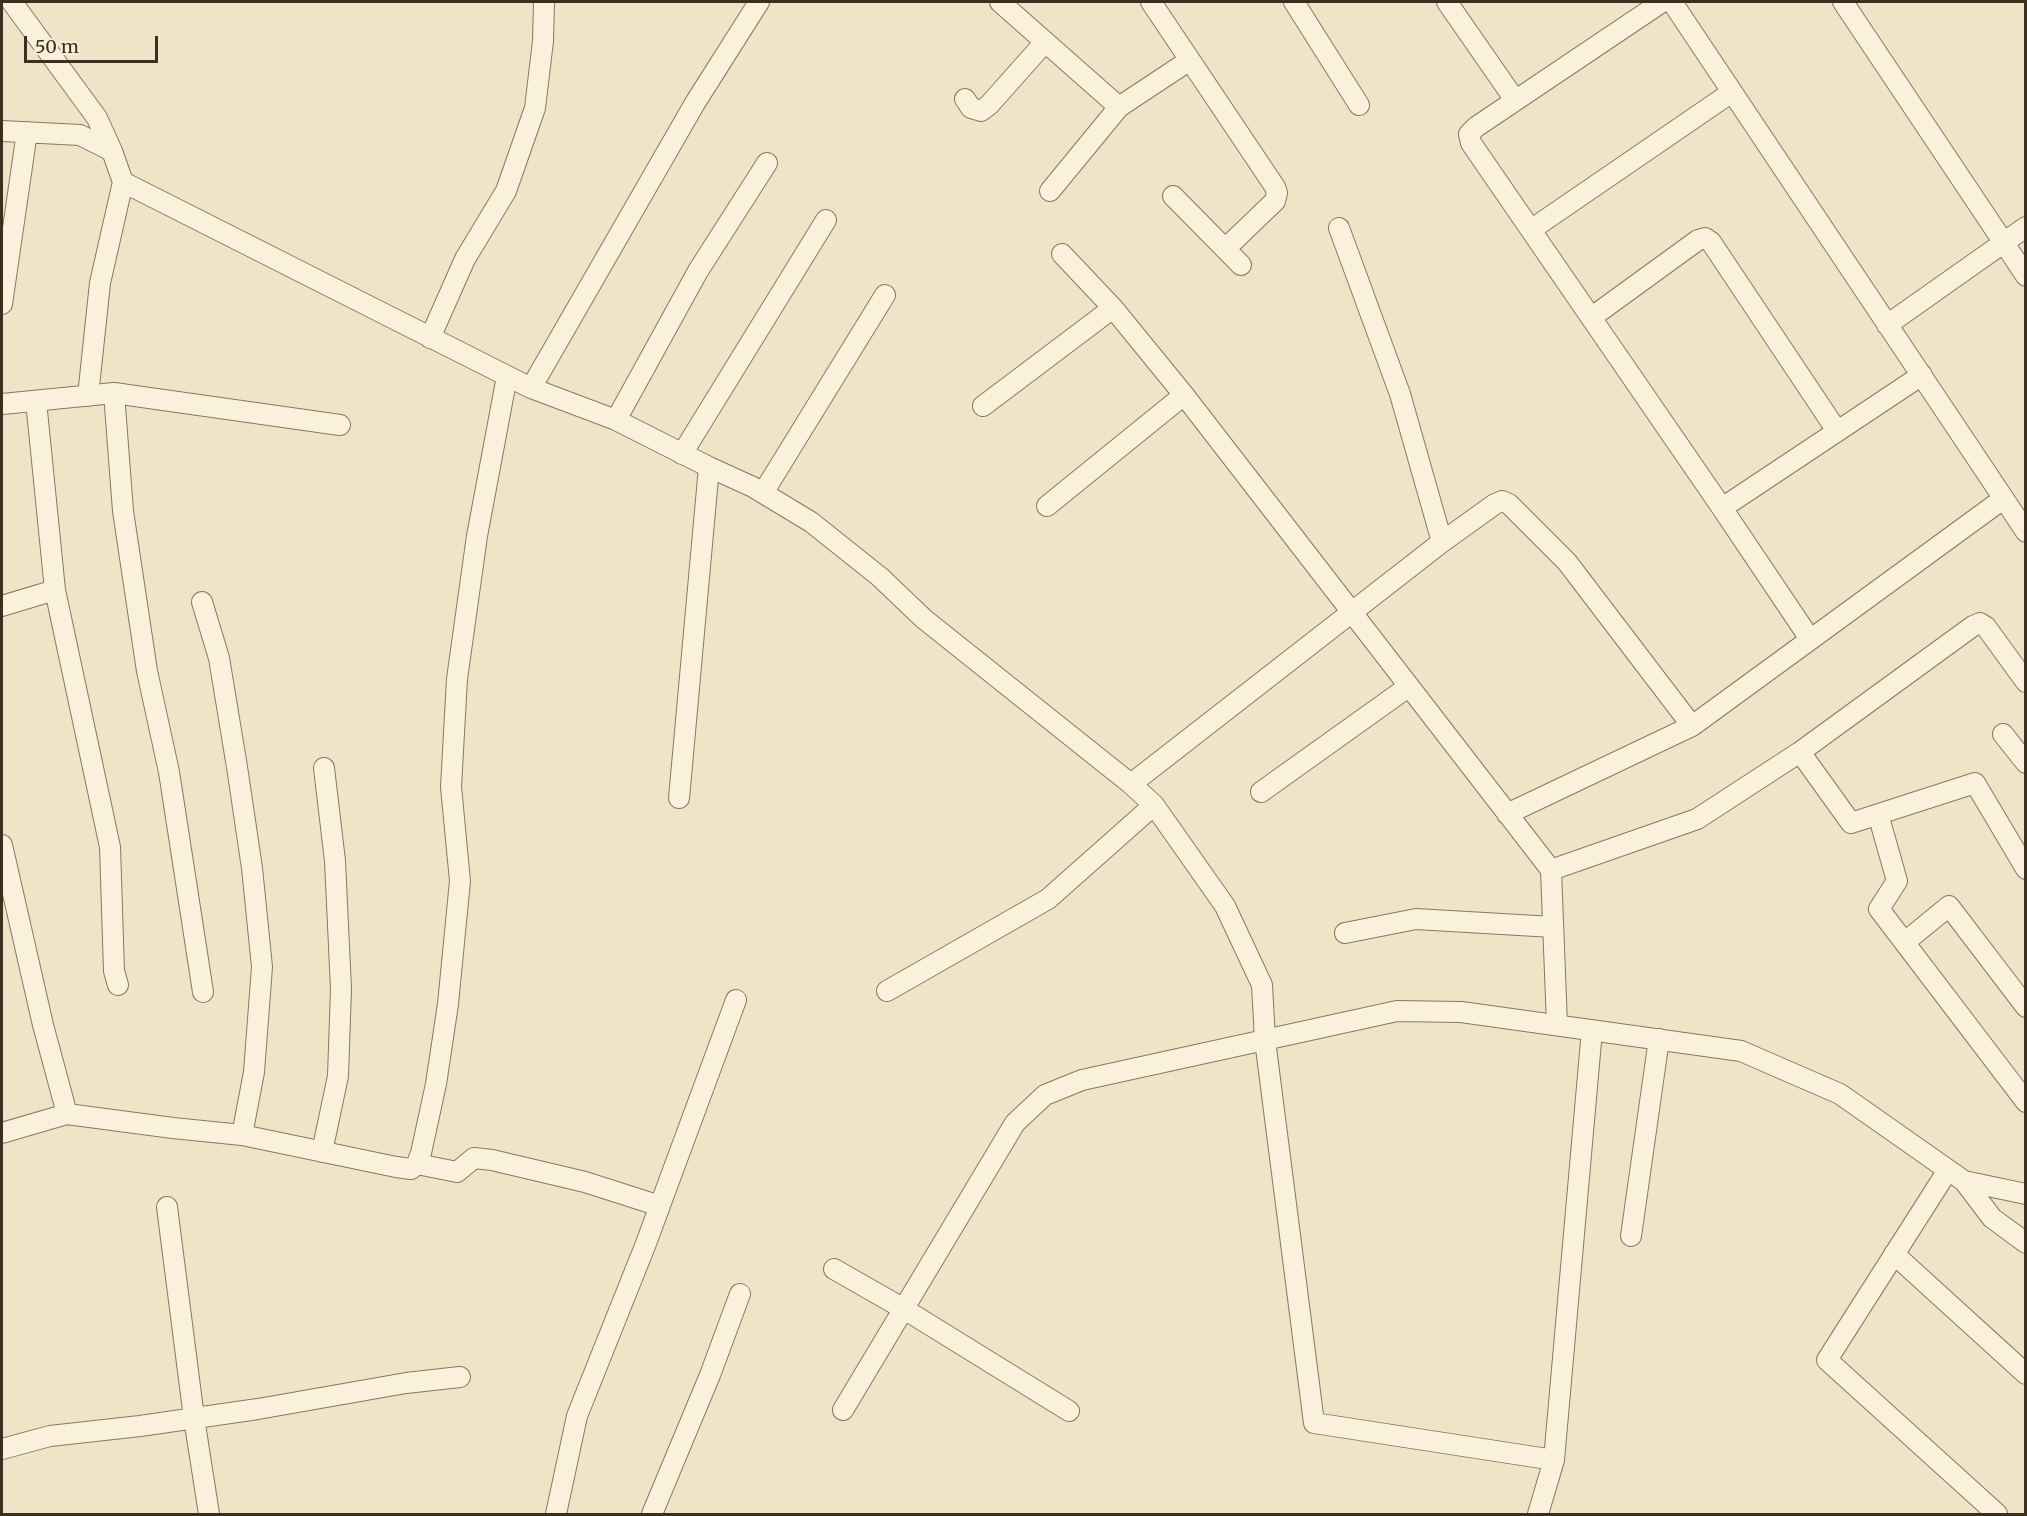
<!DOCTYPE html>
<html>
<head>
<meta charset="utf-8">
<style>
	body { margin:0 }
	#map { position:relative; width:2027px; height:1516px; overflow:hidden; background:#f0e4c8; font-family:Merriweather,serif }
	canvas { display:block }
	.frame { position:absolute; inset:0; border:3px solid #3d2e20; pointer-events:none }
	.scale { position:absolute; left:24px; top:36px; width:134px; height:27px; box-sizing:border-box; border:3px solid #3d2e20; border-top:0; padding-left:8px; font-size:18px; line-height:21px; white-space:nowrap; color:#3d2e20; -webkit-text-stroke:4px #f7eed8; paint-order:stroke }
</style>
</head>
<body>
<div id="map">
<canvas width="2027" height="1516"></canvas>
<div class="frame"></div>
<div class="scale">50 m</div>
</div>
<script>
const c = document.querySelector('canvas').getContext('2d');
c.lineJoin = 'round';
const poly = rows => new Path2D(rows.map(r => 'M' + r).join(''));
function trace(path, color, width, dash) { c.strokeStyle = color; c.lineWidth = width; c.lineCap = dash ? 'butt' : 'round'; c.setLineDash(dash || []); c.stroke(path); }
const minor = poly([
	[12,2,97,118,112,151],
	[1000,2,1119,107],
	[1151,2,1275,187,1277,193,1275,201,1225,249],
	[1294,2,1359,105],
	[1447,2,1515,100],
	[1662,2,1476,127,1469,134,1471,143,1722,508,1810,639],
	[1672,2,2026,532],
	[1843,2,2026,276],
	[965,99,971,108,981,111,989,105,1045,42],
	[2,131,80,135,112,151,123,182,531,388,616,420,709,467,753,487,811,522,880,577,924,619,1131,784,1154,805,1225,906,1262,985,1265,1040,1314,1423,1554,1460],
	[1050,191,1119,107,1190,60],
	[1173,196,1241,265],
	[1339,228,1400,394,1442,542],
	[1532,229,1732,92],
	[1062,254,1113,308,1184,395,1551,870,1557,1025],
	[2,304,27,132],
	[1592,317,1698,240,1705,238,1711,242,1837,431],
	[1887,325,2026,227],
	[430,338,465,259,506,191,535,108,543,41,544,2],
	[531,388,695,103,759,2],
	[114,393,123,511,147,671,169,772,203,992],
	[88,396,100,283,123,182],
	[36,401,55,590,110,847,114,971,118,985],
	[2,404,114,393,340,425],
	[983,406,1113,308],
	[616,420,698,271,767,163],
	[682,454,826,220],
	[763,493,885,295],
	[1047,506,1184,395],
	[1722,508,1922,375],
	[202,602,219,658,237,767,252,868,262,967,254,1072,242,1135],
	[2,606,55,590],
	[2003,734,2026,763],
	[1800,752,1851,823,1975,783,2026,869],
	[1131,784,1442,542,1495,504,1502,501,1509,504,1567,562,1692,726],
	[1261,792,1408,687],
	[679,798,709,467],
	[1507,814,1692,726,2003,499],
	[1878,814,1897,881,1879,909,2026,1102],
	[2,845,43,1025,67,1114],
	[1551,870,1697,819,1800,752,1973,626,1980,623,1986,627,2026,682],
	[1345,933,1416,919,1553,927],
	[1905,942,1949,906,2026,1007],
	[887,991,1048,899,1154,805],
	[2,1133,67,1114,173,1128,242,1135,396,1167,411,1169,417,1164,421,1153,436,1084,448,1004,460,881,451,787,457,679,477,536,507,376],
	[322,1152,338,1076,341,989,335,861,324,768],
	[417,1164,457,1172,474,1158,492,1160,585,1182,660,1206],
	[1948,1170,1827,1360,1997,1514],
	[1964,1181,1992,1218,2026,1243],
	[167,1207,194,1418,209,1514],
	[1631,1236,1659,1039],
	[1894,1254,2026,1374],
	[834,1269,904,1309,1069,1411],
	[843,1410,1015,1123,1045,1095,1082,1080,1397,1011,1461,1012,1741,1051,1840,1094,1964,1181,2026,1194],
	[2,1449,50,1436,140,1426,258,1409,406,1383,460,1377],
	[556,1514,577,1416,645,1246,736,1000],
	[652,1514,710,1375,740,1294],
	[1538,1514,1554,1460,1592,1030]
]);
trace(minor, '#8d765c', 22);
trace(minor, '#faf1dc', 20);
</script>
</body>
</html>
